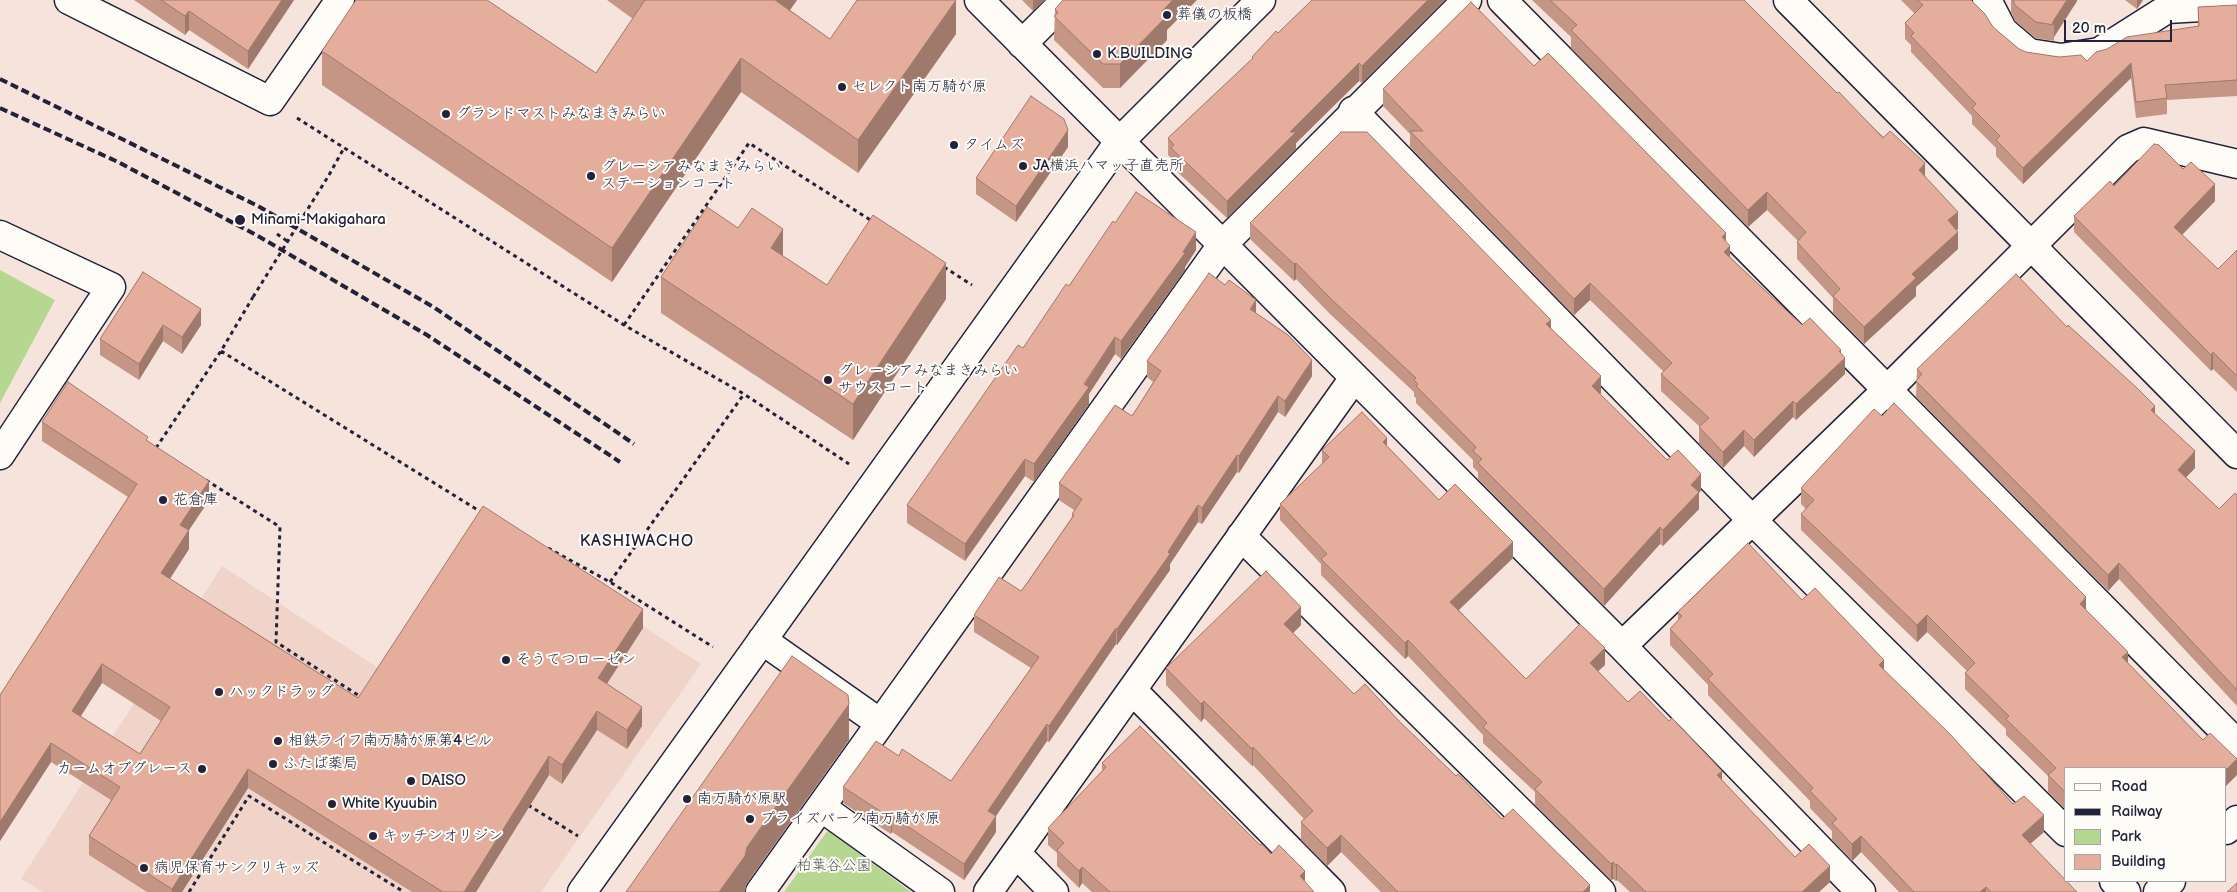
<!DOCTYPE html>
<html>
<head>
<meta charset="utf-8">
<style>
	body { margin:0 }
	#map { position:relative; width:2237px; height:892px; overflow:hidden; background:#f6e4dc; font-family:"Balsamiq Sans",sans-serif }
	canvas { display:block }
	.legend { position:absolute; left:2064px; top:767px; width:162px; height:115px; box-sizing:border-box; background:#fdfcf7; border:1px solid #a5a5ac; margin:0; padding:6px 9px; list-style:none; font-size:15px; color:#22223b }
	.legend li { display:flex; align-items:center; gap:10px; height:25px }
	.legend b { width:25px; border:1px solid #a5a5ac }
	.scale { position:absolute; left:2064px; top:20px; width:108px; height:22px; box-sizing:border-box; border:2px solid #22223b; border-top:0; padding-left:6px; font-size:15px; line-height:18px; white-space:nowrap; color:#22223b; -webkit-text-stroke:4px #fdfcf7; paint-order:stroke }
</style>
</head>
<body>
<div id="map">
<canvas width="2237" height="892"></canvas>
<ul class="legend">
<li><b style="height:6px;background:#fdfcf7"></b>Road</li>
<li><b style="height:6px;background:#22223b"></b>Railway</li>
<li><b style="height:14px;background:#b5d791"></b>Park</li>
<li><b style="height:14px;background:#e5ad9c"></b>Building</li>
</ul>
<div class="scale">20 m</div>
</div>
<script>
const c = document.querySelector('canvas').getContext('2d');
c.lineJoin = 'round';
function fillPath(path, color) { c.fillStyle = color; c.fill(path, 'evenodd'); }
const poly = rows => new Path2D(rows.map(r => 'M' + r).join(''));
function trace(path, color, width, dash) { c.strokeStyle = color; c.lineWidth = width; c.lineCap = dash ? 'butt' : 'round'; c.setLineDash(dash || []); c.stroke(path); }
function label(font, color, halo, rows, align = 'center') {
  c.font = font + ' "Balsamiq Sans","Klee One",sans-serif'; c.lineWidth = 4; c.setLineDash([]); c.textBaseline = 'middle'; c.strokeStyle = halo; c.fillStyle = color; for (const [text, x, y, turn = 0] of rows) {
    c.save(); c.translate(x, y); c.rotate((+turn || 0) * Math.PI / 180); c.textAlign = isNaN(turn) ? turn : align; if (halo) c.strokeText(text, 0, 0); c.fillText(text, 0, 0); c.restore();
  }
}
const built = poly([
	[484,522,701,664,541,892,43,892,21,879,222,566,386,673]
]);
const green = poly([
	[0,270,55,300,0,403],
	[828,830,911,892,784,892]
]);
const path = poly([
	[297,118,624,325,744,394,849,464],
	[329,175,344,148],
	[277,234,287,241],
	[944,267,972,285],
	[624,325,749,143,872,221],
	[221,351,481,512],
	[156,448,221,351,253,297],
	[206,480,280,527,276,642,361,697],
	[548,548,610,582,713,647],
	[610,582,744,394],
	[528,805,578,836],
	[189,892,249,796,404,892]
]);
const minor = poly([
	[69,0,270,101,340,0],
	[979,0,1622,646,1861,892],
	[1502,0,2237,744],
	[1788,0,2237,454],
	[1987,0,2003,31,2029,53,2061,58,2099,52,2167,9,2237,5],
	[1022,44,1066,0],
	[1353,111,1752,520,2066,832],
	[0,235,111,287,0,455],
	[1241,536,1601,892],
	[762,640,880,723],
	[1622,646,1888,389,2128,149,2144,142,2237,164],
	[1132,690,1331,892],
	[821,807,940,892],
	[2226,830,2237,820],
	[1016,853,1054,892],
	[2114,881,2126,892],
	[582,892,1119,142,1261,0],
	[760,892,1222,245,1467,0],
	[988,892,1354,378],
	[2158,892,2171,881]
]);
const rail = poly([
	[0,79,258,206,435,308,634,444],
	[0,108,118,162,258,236,427,335,620,462]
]);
const pathBridge = poly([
	[253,297,329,175]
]);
const wall = poly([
	[134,0,294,0,248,69,189,30,185,35],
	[607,0,797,0,790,10,830,39,956,34,858,173,741,92,612,282,322,85,322,51,596,73,633,19],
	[1022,0,1045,0,1033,11],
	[1312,0,1445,0,1362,83,1359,81,1296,143,1296,149,1227,218,1171,166,1171,158,1168,155,1168,138,1252,59,1252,57,1278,33],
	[1532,0,1744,0,1837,93,1925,176,1958,229,1956,230,1958,249,1916,287,1916,296,1864,344,1833,313,1833,298,1797,259,1797,242,1798,241,1767,210,1748,227,1571,48,1571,37],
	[1901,0,1971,0,1993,27,2019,49,2026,52,2087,61,2198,26,2198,7,2237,5,2237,96,2167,100,2167,114,2136,118,2131,78,2023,184,1996,156,1996,148,1972,124,1972,116,1911,52,1911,45,1905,39,1905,23,1915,14],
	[2011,0,2077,0,2077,1,2054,37,2054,41,2036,38,2015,21,2011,12],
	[2125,0,2143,0,2137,9],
	[1055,9,1167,30,1167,40,1120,88,1103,88,1054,40],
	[1534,66,1726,242,1730,257,1802,325,1841,354,1845,374,1796,420,1793,417,1754,457,1744,446,1723,468,1699,444,1699,427,1700,427,1661,391,1661,374,1664,372,1590,300,1574,315,1410,147,1410,134,1383,106,1383,89],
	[1068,147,1016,222,976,194,976,178],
	[2114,186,2215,201,2182,235,2218,269,2237,250,2237,392,2213,369,2211,371,2074,232,2074,216],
	[1115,223,1196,250,1185,267,1185,270,1121,359,1115,354,1089,394,1089,404,1034,482,1025,476,965,561,907,523,907,505],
	[1250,223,1551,328,1601,393,1600,394,1667,460,1701,490,1699,493,1699,509,1663,546,1660,544,1604,606,1478,479,1478,472,1473,467,1473,460,1416,403,1416,398,1414,396,1414,392,1330,314,1296,279,1294,281,1250,239],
	[783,256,827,285,946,299,853,440,661,313,661,277],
	[143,272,201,325,182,354,163,341,139,380,100,355,100,339],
	[1256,314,1312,376,1285,417,1278,412,1239,473,1237,472,1202,524,1198,522,1170,564,1170,570,1117,645,1116,644,1049,742,1047,741,996,816,996,832,964,880,892,832,891,834,843,803,843,787,899,756,951,781,1031,668,974,632,974,615,1021,591,1072,517,1072,514,1074,510,1059,500,1059,483,1132,416,1153,382,1147,377,1147,361],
	[2067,327,2155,414,2195,468,2186,477,2219,509,2237,495,2237,706,2119,579,2108,591,1916,397,1917,369],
	[42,422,148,441,209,500,189,530,189,549,170,579,358,698,643,628,607,684,642,726,627,749,597,730,562,784,549,775,476,892,412,892,248,788,182,892,147,892,89,855,89,836,111,800,51,762,0,841,0,695,128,497,42,441],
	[102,683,161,721,140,754,80,717],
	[1387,446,1439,500,1513,558,1459,610,1526,679,1605,665,1598,671,1628,702,1722,780,1795,857,1830,882,1819,892,1630,892,1617,880,1616,881,1613,879,1611,880,1535,805,1535,792,1483,743,1483,735,1408,656,1405,659,1321,575,1321,564,1280,520,1280,504,1322,464,1322,450],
	[1801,488,2086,611,2128,663,2237,775,2066,768,2066,810,2048,792,2048,776,2006,735,2006,729,1965,689,1965,673,1967,671,1927,632,1917,642,1801,530,1801,514,1806,509,1801,504],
	[1802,600,1884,670,2013,804,2044,832,2030,844,2077,892,1899,892,1861,852,1852,861,1832,840,1832,831,1810,808,1810,801,1708,695,1708,685,1670,645,1670,629,1678,621,1678,612],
	[1301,625,1293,633,1354,694,1399,721,1456,776,1502,819,1590,892,1381,892,1341,852,1327,866,1301,840,1301,822,1304,819,1253,765,1252,766,1204,718,1201,722,1166,685,1166,668],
	[1102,763,1260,845,1305,882,1314,892,1092,892,1082,883,1079,888,1057,866,1057,853,1048,845,1048,828,1102,771]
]);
const shadedWall = poly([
	[282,0,294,0,248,69,248,51],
	[774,0,797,0,774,33],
	[956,0,956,34,858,173,858,140],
	[1033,0,1045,0,1033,11],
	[1173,0,1197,0,1167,30,1167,40,1120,88,1120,64,1162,11],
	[1428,0,1445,0,1362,83,1362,66],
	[2067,0,2077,0,2077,1,2054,37,2054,25,2052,23],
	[2137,0,2143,0,2137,9],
	[189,11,189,30,185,35,185,16],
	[741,58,741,92,612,282,612,248],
	[1359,63,1359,81,1296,143,1296,149,1227,218,1227,201,1290,132],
	[2131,63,2131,78,2023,184,2023,168],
	[1068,130,1068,147,1016,222,1016,206],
	[1925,163,1925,181,1919,170],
	[2215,184,2215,201,2174,243,2174,227],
	[1767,192,1767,210,1748,227,1748,210],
	[1958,212,1958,229,1948,238,1948,220],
	[783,229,783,265,771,248],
	[1196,232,1196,250,1185,267,1185,270,1121,359,1121,341],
	[1958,232,1958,249,1916,287,1916,296,1864,344,1864,327,1912,274],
	[1726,233,1726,249,1722,237],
	[1730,246,1730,262,1724,252],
	[946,263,946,299,853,440,853,404],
	[1296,263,1296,279,1294,281,1294,264],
	[1590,283,1590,300,1574,315,1574,299],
	[1256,300,1256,317,1250,309],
	[201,309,201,325,182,354,182,337],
	[1551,320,1551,336,1546,324],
	[163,325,163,341,139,380,139,364],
	[1115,337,1115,354,1089,394,1089,404,1034,482,1034,464],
	[1841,350,1841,361,1845,358,1845,374,1796,420,1796,404],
	[2213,352,2213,369,2211,371,2211,355],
	[1312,360,1312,376,1285,417,1285,401],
	[1601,376,1601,393,1592,402,1592,386],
	[1278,396,1278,412,1239,473,1239,456],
	[1793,401,1793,417,1754,457,1754,440],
	[2155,406,2155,423,2151,410],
	[1744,430,1744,446,1723,468,1723,452],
	[1387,438,1387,454,1383,442],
	[2195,451,2195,468,2178,486,2178,470],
	[1237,455,1237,472,1202,524,1202,508],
	[1025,459,1025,476,965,561,965,544],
	[1701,474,1701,490,1699,493,1699,509,1663,546,1663,530,1691,485],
	[209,481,209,500,189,530,189,549,161,592,161,573,180,525],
	[1198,505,1198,522,1170,564,1170,570,1117,645,1117,629],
	[1660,527,1660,544,1604,606,1604,589],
	[1513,542,1513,558,1450,618,1450,602],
	[2119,563,2119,579,2108,591,2108,575],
	[2086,597,2086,614,2080,604],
	[1301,607,1301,625,1284,642,1284,624],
	[643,609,643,628,598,697,598,678],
	[1927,615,1927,632,1917,642,1917,625],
	[1116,628,1116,644,1049,742,1049,726],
	[1408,640,1408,656,1405,659,1405,643],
	[1605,648,1605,665,1590,679,1590,663],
	[2128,652,2128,668,2122,657],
	[1884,660,1884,676,1879,665],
	[102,664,102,683,72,730,72,711],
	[1204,701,1204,718,1201,722,1201,704],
	[849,704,849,740,747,883,745,892,719,892,747,847],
	[642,707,642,726,627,749,627,730],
	[597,711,597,730,562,784,562,765],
	[1047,724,1047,741,996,816,996,832,964,880,964,864,988,811],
	[51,743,51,762,0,841,0,822],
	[1253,747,1253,765,1252,766,1252,749],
	[549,756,549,775,476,892,464,892],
	[2237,759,2237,775,2226,786,2226,770],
	[248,769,248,788,182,892,172,892,172,889],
	[1722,771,1722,787,1717,775],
	[2044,815,2044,832,2022,851,2022,835],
	[892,816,892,832,891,834,891,818],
	[1341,835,1341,852,1327,866,1327,848],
	[1861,836,1861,852,1852,861,1852,844],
	[1613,862,1613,879,1611,880,1611,864],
	[1617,864,1617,880,1616,881,1616,865],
	[1830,866,1830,882,1819,892,1802,892],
	[1082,867,1082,883,1079,888,1079,871],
	[1305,871,1305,888,1300,876],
	[1590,885,1590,892,1583,892],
	[1986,887,1986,892,1980,892]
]);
const building = poly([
	[161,0,282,0,248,51,189,11,185,16,161,0],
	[356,0,487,0,596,73,645,0,775,0,830,39,857,0,956,0,858,140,741,58,612,248,322,51,356,0],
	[1063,0,1173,0,1162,11,1167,16,1120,64,1103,64,1054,16,1058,13,1055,9,1063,0],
	[1312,0,1428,0,1362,66,1359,63,1290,132,1296,132,1227,201,1171,148,1174,145,1168,138,1253,58,1252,57,1276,31,1278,33,1312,0],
	[1550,0,1744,0,1837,93,1839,92,1883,138,1890,131,1925,163,1919,170,1958,212,1948,220,1958,232,1912,274,1916,278,1864,327,1833,296,1840,289,1797,242,1806,232,1767,192,1748,210,1571,30,1577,25,1550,0],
	[1917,0,1971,0,1985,14,1993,27,2019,49,2026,52,2059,57,2081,55,2087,61,2096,52,2107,49,2127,37,2199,26,2198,7,2237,5,2237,80,2165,85,2167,98,2136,102,2131,63,2023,168,1996,140,2000,136,1972,108,1976,104,1911,36,1914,33,1905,23,1923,5,1917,0],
	[2013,0,2067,0,2052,23,2054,25,2036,22,2015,5,2013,0],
	[1471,2,1534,66,1548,53,1726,233,1722,237,1730,246,1724,252,1802,325,1810,318,1841,350,1839,351,1845,358,1796,404,1793,401,1754,440,1744,430,1723,452,1699,427,1709,418,1661,374,1672,363,1590,283,1574,299,1410,131,1423,131,1383,89,1471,2],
	[1031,96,1064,119,1068,130,1016,206,976,178,1031,96],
	[1341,132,1367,132,1551,320,1546,324,1601,376,1592,386,1667,460,1678,450,1701,474,1691,485,1699,492,1663,530,1660,527,1604,589,1478,463,1482,459,1473,451,1476,447,1416,386,1418,384,1414,380,1416,378,1330,298,1296,263,1294,264,1250,223,1341,132],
	[2154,144,2159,145,2183,169,2191,162,2215,184,2174,227,2218,269,2237,250,2237,376,2213,352,2211,355,2074,216,2110,181,2114,186,2154,144],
	[1136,192,1196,232,1183,252,1185,253,1121,341,1115,337,1084,384,1089,387,1034,464,1025,459,965,544,907,505,1018,345,1023,348,1066,284,1069,286,1113,221,1115,223,1136,192],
	[707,207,738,228,752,208,783,229,771,248,827,285,873,215,946,263,853,404,661,277,707,207],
	[143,272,201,309,182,337,163,325,139,364,100,339,143,272],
	[1209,273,1225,285,1229,280,1256,300,1250,309,1288,335,1312,360,1285,401,1278,396,1239,456,1237,455,1202,508,1198,505,1168,552,1170,554,1117,629,1116,628,1049,726,1047,724,988,811,996,816,964,864,892,816,891,818,843,787,876,741,899,756,902,749,951,781,1039,657,974,615,999,577,1021,591,1028,582,1074,515,1072,514,1082,499,1059,483,1115,405,1132,416,1161,371,1147,361,1209,273],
	[2016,274,2067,327,2068,325,2137,388,2155,406,2151,410,2195,451,2178,470,2219,509,2235,493,2237,495,2237,690,2119,563,2108,575,1916,381,1922,374,1917,369,2016,274],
	[68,382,148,437,146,440,209,481,180,525,189,530,161,573,358,698,483,506,643,609,598,678,642,707,627,730,597,711,562,765,549,756,464,892,443,892,248,769,172,889,89,836,120,787,51,743,0,822,0,695,137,484,42,422,68,382],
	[102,664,170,707,140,754,72,711,102,664],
	[1894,403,2086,597,2080,604,2128,652,2122,657,2203,740,2210,733,2237,759,2226,770,2226,768,2066,768,2066,793,2048,775,2056,768,2006,719,2009,716,1965,673,1975,663,1927,615,1917,625,1801,514,1814,500,1801,488,1874,409,1882,416,1894,403],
	[1362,412,1387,438,1383,442,1439,500,1455,484,1513,542,1450,602,1526,679,1580,624,1605,648,1590,663,1628,702,1640,691,1669,721,1672,718,1722,771,1717,775,1795,857,1809,844,1830,866,1802,892,1646,892,1617,864,1616,865,1613,862,1611,864,1535,789,1542,782,1483,727,1487,723,1408,640,1405,643,1321,559,1327,554,1280,504,1329,457,1322,450,1362,412],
	[1748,543,1802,600,1815,588,1884,660,1879,665,1950,734,2013,804,2024,796,2044,815,2022,835,2077,892,1991,892,1986,887,1980,892,1914,892,1861,836,1852,844,1832,823,1837,819,1810,791,1813,788,1708,679,1713,674,1670,629,1682,616,1678,612,1748,543],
	[1266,571,1301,607,1284,624,1354,694,1365,684,1399,721,1456,776,1458,774,1502,819,1513,809,1590,885,1583,892,1398,892,1341,835,1327,848,1301,822,1313,811,1253,747,1252,749,1204,701,1201,704,1166,668,1266,571],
	[792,656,848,695,849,704,747,847,745,856,719,892,626,892,792,656],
	[1140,726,1260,845,1262,844,1271,854,1279,845,1305,871,1300,876,1314,892,1110,892,1082,867,1079,871,1057,850,1064,843,1048,828,1106,767,1102,763,1140,726],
	[2237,883,2237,892,2227,892,2237,883]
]);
const markers = [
	[1167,15,5,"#22223b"],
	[1097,54,5,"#22223b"],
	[842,87,5,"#22223b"],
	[446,114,5,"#22223b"],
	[954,145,5,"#22223b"],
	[1023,166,5,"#22223b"],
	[591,176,5,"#22223b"],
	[240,220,6,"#22223b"],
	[828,380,5,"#22223b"],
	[163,500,5,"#22223b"],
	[506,660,5,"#22223b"],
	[219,692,5,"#22223b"],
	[278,741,5,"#22223b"],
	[273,764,5,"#22223b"],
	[202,769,5,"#22223b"],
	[411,781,5,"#22223b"],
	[687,799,5,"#22223b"],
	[332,804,5,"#22223b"],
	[750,819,5,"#22223b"],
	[373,836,5,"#22223b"],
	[144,868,5,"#22223b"]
];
const poiNames = [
	["葬儀の板橋",1177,15],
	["K.BUILDING",1107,54],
	["セレクト南万騎が原",852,87],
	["グランドマストみなまきみらい",456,114],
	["タイムズ",964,145],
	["JA横浜ハマッ子直売所",1033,166],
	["グレーシアみなまきみらい",601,167],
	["ステーションコート",601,184],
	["Minami-Makigahara",251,220],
	["グレーシアみなまきみらい",838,371],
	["サウスコート",838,388],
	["花倉庫",173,500],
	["そうてつローゼン",516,660],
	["ハックドラッグ",229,692],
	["相鉄ライフ南万騎が原第4ビル",288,741],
	["ふたば薬局",283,764],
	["カームオブグレース",192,769,"right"],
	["DAISO",421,781],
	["南万騎が原駅",697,799],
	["White Kyuubin",342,804],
	["プライズパーク南万騎が原",760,819],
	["キッチンオリジン",383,836],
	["病児保育サンクリキッズ",154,868]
];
const parkNames = [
	["柏葉谷公園",834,866]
];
const neighbourhoodNames = [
	["KASHIWACHO",637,542]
];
fillPath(built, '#f1d4c9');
fillPath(green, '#b5d791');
trace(minor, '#22223b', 31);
trace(path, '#22223b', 3, [4, 4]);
trace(minor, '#fdfcf7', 28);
trace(rail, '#22223b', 4, [8, 4]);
trace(pathBridge, '#22223b', 3, [4, 4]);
fillPath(wall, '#c59586');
fillPath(shadedWall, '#a0796d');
fillPath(building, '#e5ad9c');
trace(building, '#a0796d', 1);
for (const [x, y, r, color] of markers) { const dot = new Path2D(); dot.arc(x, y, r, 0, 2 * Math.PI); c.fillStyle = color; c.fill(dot); trace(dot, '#fdfcf7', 2); }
label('15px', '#22223b', '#fdfcf7', poiNames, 'left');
label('15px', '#4e5855', '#fdfcf7', parkNames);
c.letterSpacing = '1px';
label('16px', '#22223b', '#fdfcf7', neighbourhoodNames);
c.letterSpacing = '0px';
</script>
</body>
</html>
